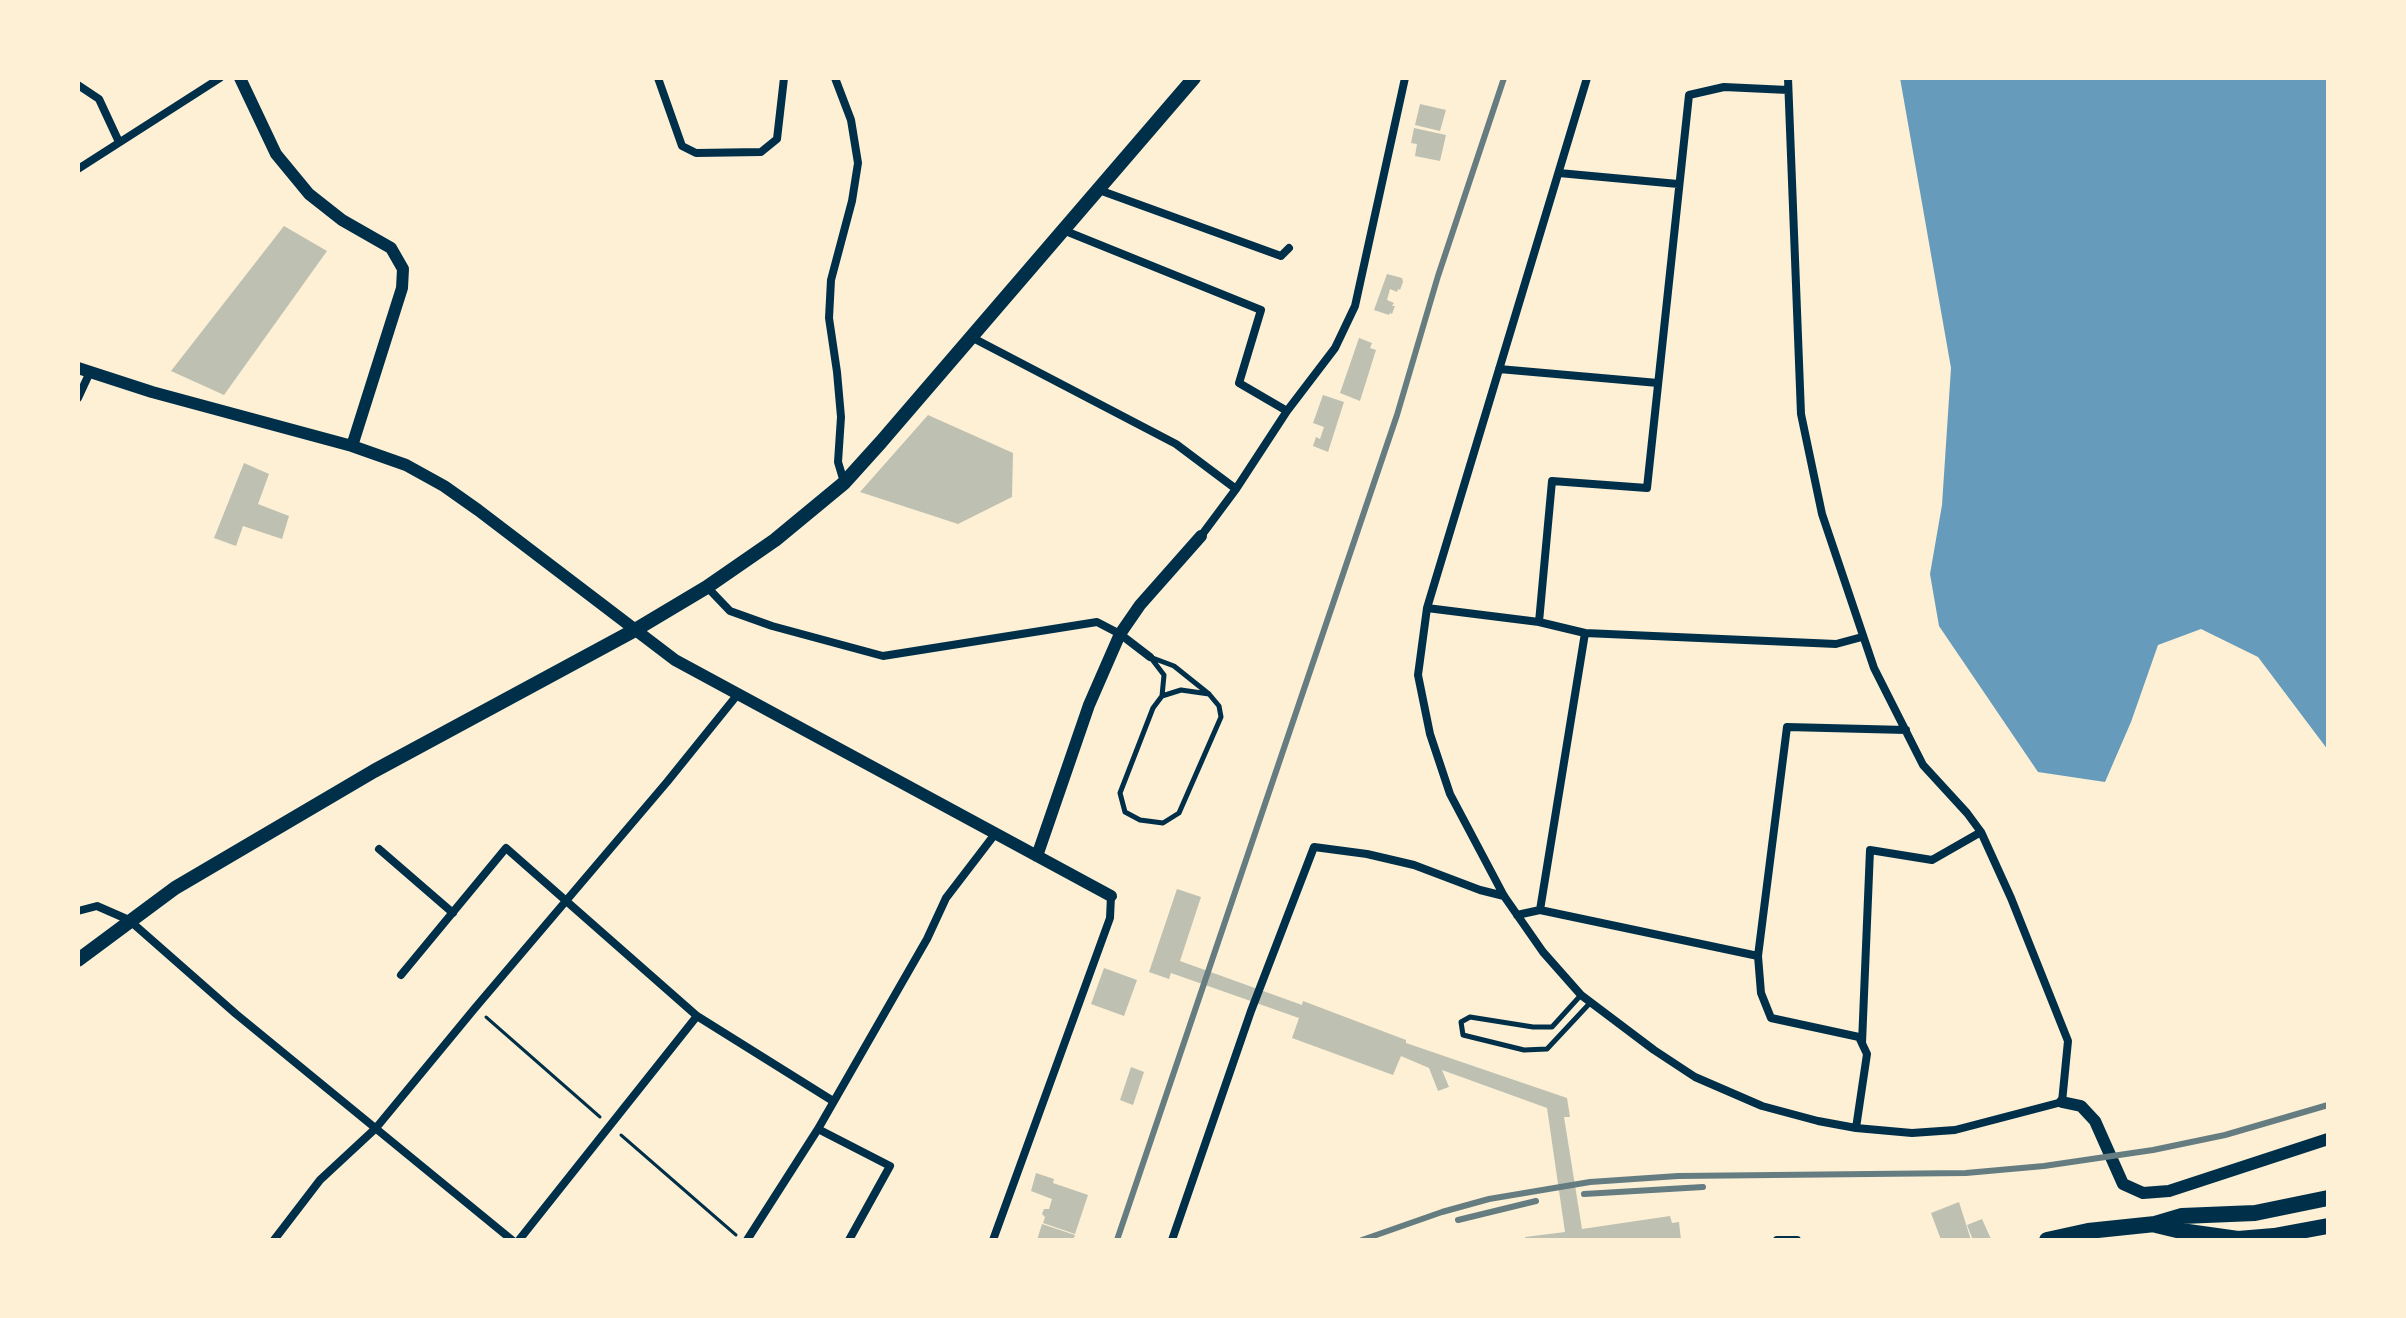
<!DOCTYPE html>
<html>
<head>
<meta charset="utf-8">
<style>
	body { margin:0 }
	#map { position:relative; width:2406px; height:1318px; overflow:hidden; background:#fdf0d5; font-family:"Noto Serif",serif }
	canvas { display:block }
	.frame { position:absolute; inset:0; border:80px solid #fdf0d5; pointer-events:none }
</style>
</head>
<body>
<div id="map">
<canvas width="2406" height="1318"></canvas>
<div class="frame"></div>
</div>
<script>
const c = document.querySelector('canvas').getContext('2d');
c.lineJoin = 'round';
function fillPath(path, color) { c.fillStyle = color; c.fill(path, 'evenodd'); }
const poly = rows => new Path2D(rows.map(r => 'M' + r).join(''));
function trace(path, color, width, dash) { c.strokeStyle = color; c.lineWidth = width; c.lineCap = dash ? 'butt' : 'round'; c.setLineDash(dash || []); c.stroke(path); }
const water = poly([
	[1900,78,2328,78,2328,750,2258,657,2201,629,2158,645,2131,722,2105,782,2038,772,1939,626,1930,574,1942,505,1951,368]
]);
const building = poly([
	[1420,104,1446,110,1440,131,1415,125],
	[1414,128,1446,135,1440,161,1415,156,1417,144,1411,143],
	[284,226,327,251,224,395,171,371],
	[1387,274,1402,278,1403,282,1400,290,1398,289,1397,292,1390,289,1387,300,1394,303,1392,306,1395,306,1392,314,1390,313,1389,315,1374,310],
	[1359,338,1372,343,1370,348,1376,350,1360,401,1340,393],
	[1323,395,1344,402,1328,452,1313,446,1316,437,1320,439,1324,427,1313,423],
	[928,415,1013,453,1012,497,958,524,860,492],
	[244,463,269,474,258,504,289,516,282,539,243,526,236,546,214,538],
	[1177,889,1201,897,1180,961,1302,1005,1303,1001,1406,1040,1406,1043,1567,1098,1570,1117,1564,1117,1582,1229,1670,1216,1672,1223,1679,1222,1681,1240,1526,1240,1525,1237,1565,1232,1547,1108,1442,1070,1449,1087,1438,1091,1429,1068,1401,1056,1393,1075,1292,1038,1299,1018,1171,973,1169,979,1149,972],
	[1104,968,1137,980,1124,1016,1091,1004],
	[1131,1067,1144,1072,1133,1105,1120,1100],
	[1036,1173,1054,1179,1053,1183,1088,1195,1075,1234,1043,1223,1045,1217,1042,1214,1044,1209,1049,1209,1052,1199,1031,1191],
	[1959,1202,1971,1240,1941,1240,1931,1213],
	[1982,1219,1991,1239,1973,1240,1967,1225],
	[1042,1224,1075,1235,1073,1240,1037,1240]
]);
const path = poly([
	[486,1017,600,1117],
	[621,1135,736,1235]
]);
const service = poly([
	[1150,657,1174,666,1209,694,1219,706,1221,717,1179,813,1163,823,1140,820,1125,812,1120,793,1153,708,1162,696,1181,690,1209,694],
	[1151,658,1164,675,1162,696],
	[1581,995,1552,1027,1533,1027,1470,1017,1461,1022,1463,1035,1524,1050,1547,1049,1590,1003]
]);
const minor = poly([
	[658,78,682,146,696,153,761,152,777,139,784,78],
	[835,78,851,120,858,163,852,201,831,280,829,318,837,372,841,417,838,462,844,482],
	[1587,78,1427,608,1418,675,1430,734,1450,794,1504,896,1543,952,1581,995,1654,1050,1695,1077,1762,1106,1818,1121,1856,1128,1912,1133,1955,1130,2062,1102,2068,1041,2011,898,1981,832,1967,813,1923,765,1874,668,1822,514,1801,414,1788,78],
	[78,85,99,99,119,142],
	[78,169,220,78],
	[1559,173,1678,184],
	[1099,190,1281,256,1289,248],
	[1063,230,1261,310,1239,383,1287,411],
	[973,338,1176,444,1236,489],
	[1499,369,1658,383],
	[78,398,90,372],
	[1201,536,1236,489,1287,411,1335,348,1355,306,1405,78],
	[707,587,730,611,772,626,883,656,1097,622,1120,634,1150,657],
	[1427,608,1539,622,1585,633],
	[1539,622,1552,481,1647,488,1689,95,1724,87,1788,90],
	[379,849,453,913],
	[1540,910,1585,633,1836,644,1862,637],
	[78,911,97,906,129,920,236,1014,512,1240],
	[1517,915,1540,910,1758,956],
	[401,975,506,848,697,1016,833,1101],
	[1862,1043,1870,850,1932,860,1981,832],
	[1856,1128,1867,1054,1859,1037,1771,1018,1761,993,1758,956,1787,727,1906,730],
	[274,1240,320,1180,376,1128,475,1008,667,782,738,694],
	[519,1240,697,1016],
	[747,1240,818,1129],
	[849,1240,890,1166,818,1129,927,939,946,898,995,834],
	[993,1240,1110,918,1111,896],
	[1172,1240,1251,1011,1314,847,1367,854,1414,865,1480,890,1504,896],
	[1777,1240,1797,1240]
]);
const tertiary = poly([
	[240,78,276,154,309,194,342,220,391,248,403,269,402,288,352,446],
	[78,368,152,392,352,446,406,465,444,486,478,510,675,660,1111,896],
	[1037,856,1089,705,1120,634,1140,605,1201,536],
	[2062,1102,2081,1106,2095,1121,2123,1184,2143,1193,2169,1191,2328,1139]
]);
const secondary = poly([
	[78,960,175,888,374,771,635,630,707,587,775,540,844,483,881,442,1194,78]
]);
const primary = poly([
	[2156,1225,2181,1231,2238,1239,2274,1236,2328,1226],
	[2047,1240,2088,1231,2155,1224,2182,1216,2255,1213,2328,1198]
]);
const rail = poly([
	[1584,1194,1703,1187],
	[1458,1220,1536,1201],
	[1117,1240,1397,415,1438,276,1504,78],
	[1362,1240,1442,1212,1489,1199,1590,1182,1678,1176,1966,1173,2044,1166,2153,1150,2225,1135,2328,1105]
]);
fillPath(water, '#669bbc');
fillPath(building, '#bec0b2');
trace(path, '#003049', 3);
trace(service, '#003049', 5);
trace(minor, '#003049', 8);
trace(tertiary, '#003049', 12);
trace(secondary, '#003049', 14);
trace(primary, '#003049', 16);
trace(rail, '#657d81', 6);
</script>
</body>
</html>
